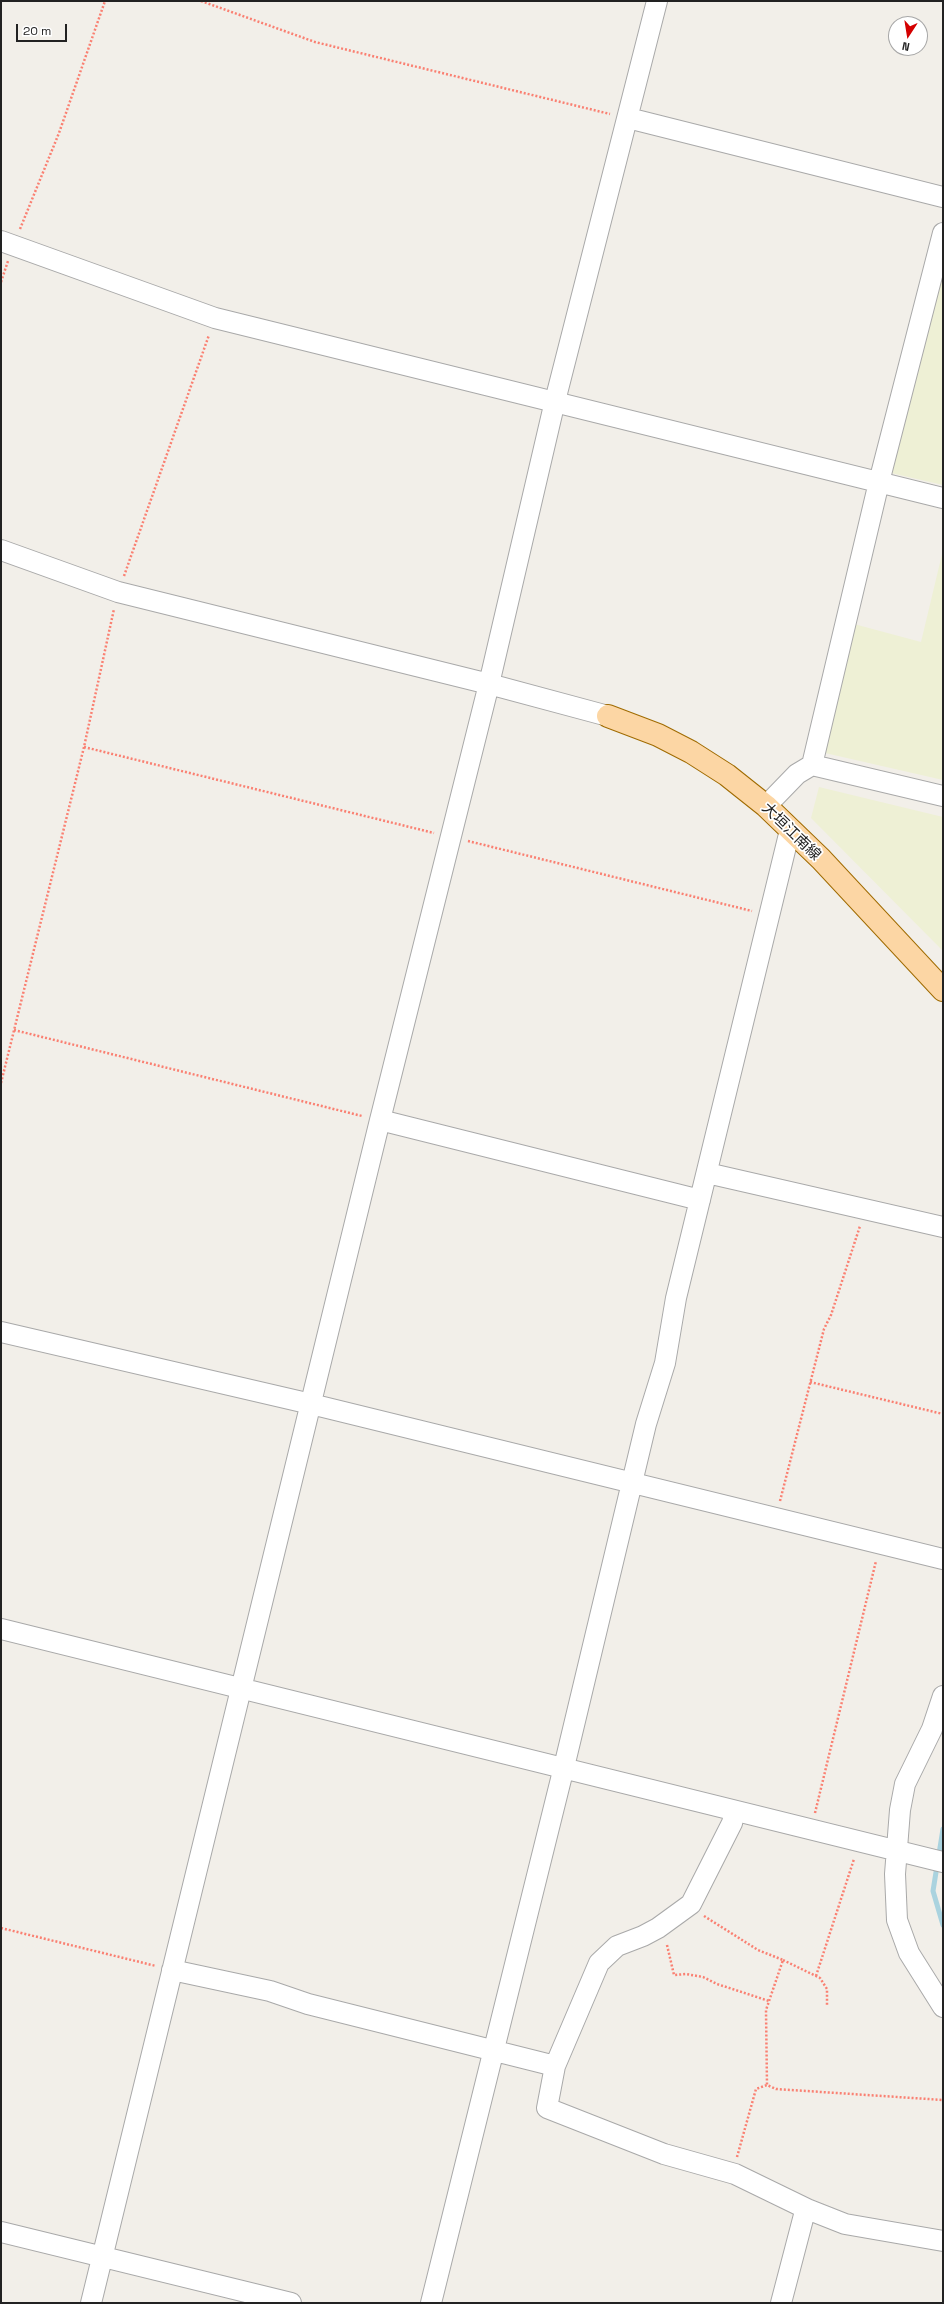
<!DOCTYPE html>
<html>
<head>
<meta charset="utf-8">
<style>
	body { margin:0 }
	#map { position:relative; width:944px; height:2304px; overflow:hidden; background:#f2efe9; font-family:"Space Grotesk",sans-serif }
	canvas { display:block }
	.frame { position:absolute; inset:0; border:2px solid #222; pointer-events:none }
	.north { position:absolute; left:888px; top:16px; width:40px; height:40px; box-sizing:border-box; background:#fff; border:1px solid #a7a7a7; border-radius:50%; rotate:192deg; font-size:11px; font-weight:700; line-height:16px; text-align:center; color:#222 }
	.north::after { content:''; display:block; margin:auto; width:14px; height:18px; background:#d40000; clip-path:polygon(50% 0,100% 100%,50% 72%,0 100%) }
	.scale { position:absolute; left:16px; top:24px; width:51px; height:18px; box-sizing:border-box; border:2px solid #222; border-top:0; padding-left:5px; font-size:12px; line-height:14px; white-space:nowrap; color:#222; -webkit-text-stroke:3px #fff; paint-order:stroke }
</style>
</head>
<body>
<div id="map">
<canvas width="944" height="2304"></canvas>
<div class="frame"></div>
<div class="north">N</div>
<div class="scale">20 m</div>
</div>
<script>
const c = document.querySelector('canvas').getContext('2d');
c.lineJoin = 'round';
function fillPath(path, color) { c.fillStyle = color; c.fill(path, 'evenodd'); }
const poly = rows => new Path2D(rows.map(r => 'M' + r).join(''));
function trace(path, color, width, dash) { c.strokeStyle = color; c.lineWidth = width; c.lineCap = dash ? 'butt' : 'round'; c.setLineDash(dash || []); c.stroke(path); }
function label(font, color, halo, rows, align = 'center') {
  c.font = font + ' "Space Grotesk","Noto Sans JP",sans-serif'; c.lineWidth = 3.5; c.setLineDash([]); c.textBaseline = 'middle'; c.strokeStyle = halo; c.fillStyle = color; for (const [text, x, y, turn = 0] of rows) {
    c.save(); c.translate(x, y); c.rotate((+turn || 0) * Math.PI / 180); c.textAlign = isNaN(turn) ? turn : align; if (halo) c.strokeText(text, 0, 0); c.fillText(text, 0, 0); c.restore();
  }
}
const farmland = poly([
	[943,266,943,485,891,473],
	[943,550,943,780,825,753,854,624,921,642],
	[819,787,943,817,943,951,811,818]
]);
const stream = poly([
	[939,1854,943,1829],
	[937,1866,933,1891,943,1925]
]);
const path = poly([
	[201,1,315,42,610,114],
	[20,229,59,133,105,1],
	[1,282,8,261],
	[124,576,209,335],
	[84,747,434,833],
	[468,841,752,911],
	[14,1030,362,1116],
	[1,1083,84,747,114,609],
	[810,1382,943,1414],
	[780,1501,824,1329,831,1315,860,1226],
	[815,1813,876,1561],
	[704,1916,758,1950,783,1960,766,2010,767,2085],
	[1,1928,156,1966],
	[667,1945,674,1975,686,1974,703,1977,717,1984,769,2001],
	[783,1960,820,1978,827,1989,827,2006],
	[816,1976,854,1859],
	[737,2157,756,2089,767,2085,776,2089,943,2100]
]);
const minor = poly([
	[628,118,943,197],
	[1,241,215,318,943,498],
	[1,550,118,592,489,684,608,716],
	[812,765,943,796],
	[766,806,797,774,812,765,879,482,943,233],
	[380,1120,700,1200],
	[707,1173,943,1227],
	[1,1332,311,1404,943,1559],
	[1,1629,943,1862],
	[943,1696,932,1729,905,1784,900,1810,895,1874,897,1920,909,1953,943,2007],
	[735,1811,732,1823,691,1904,658,1928,643,1936,617,1946,599,1963,555,2066,547,2108,664,2154,735,2174,807,2209,845,2224,943,2241],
	[172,1970,270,1991,308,2004,555,2066],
	[1,2232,291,2303],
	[91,2303,380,1120,489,684,555,401,657,1],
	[431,2303,564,1767,646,1424,665,1363,676,1298,790,830],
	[781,2303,804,2215,807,2209]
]);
const major = poly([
	[608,716,658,735,691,752,727,775,766,806,821,859,943,990]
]);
const streetNames = [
	["大垣江南線",791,832,44]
];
fillPath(farmland, '#eef0d5');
trace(stream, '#aad3df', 5);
trace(minor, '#a9a9a9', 22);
trace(major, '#a06b00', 24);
trace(path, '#fa8072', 2.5, [2, 2]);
trace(minor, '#fff', 20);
trace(major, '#fcd6a4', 22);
label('15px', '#222', '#fff', streetNames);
</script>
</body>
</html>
